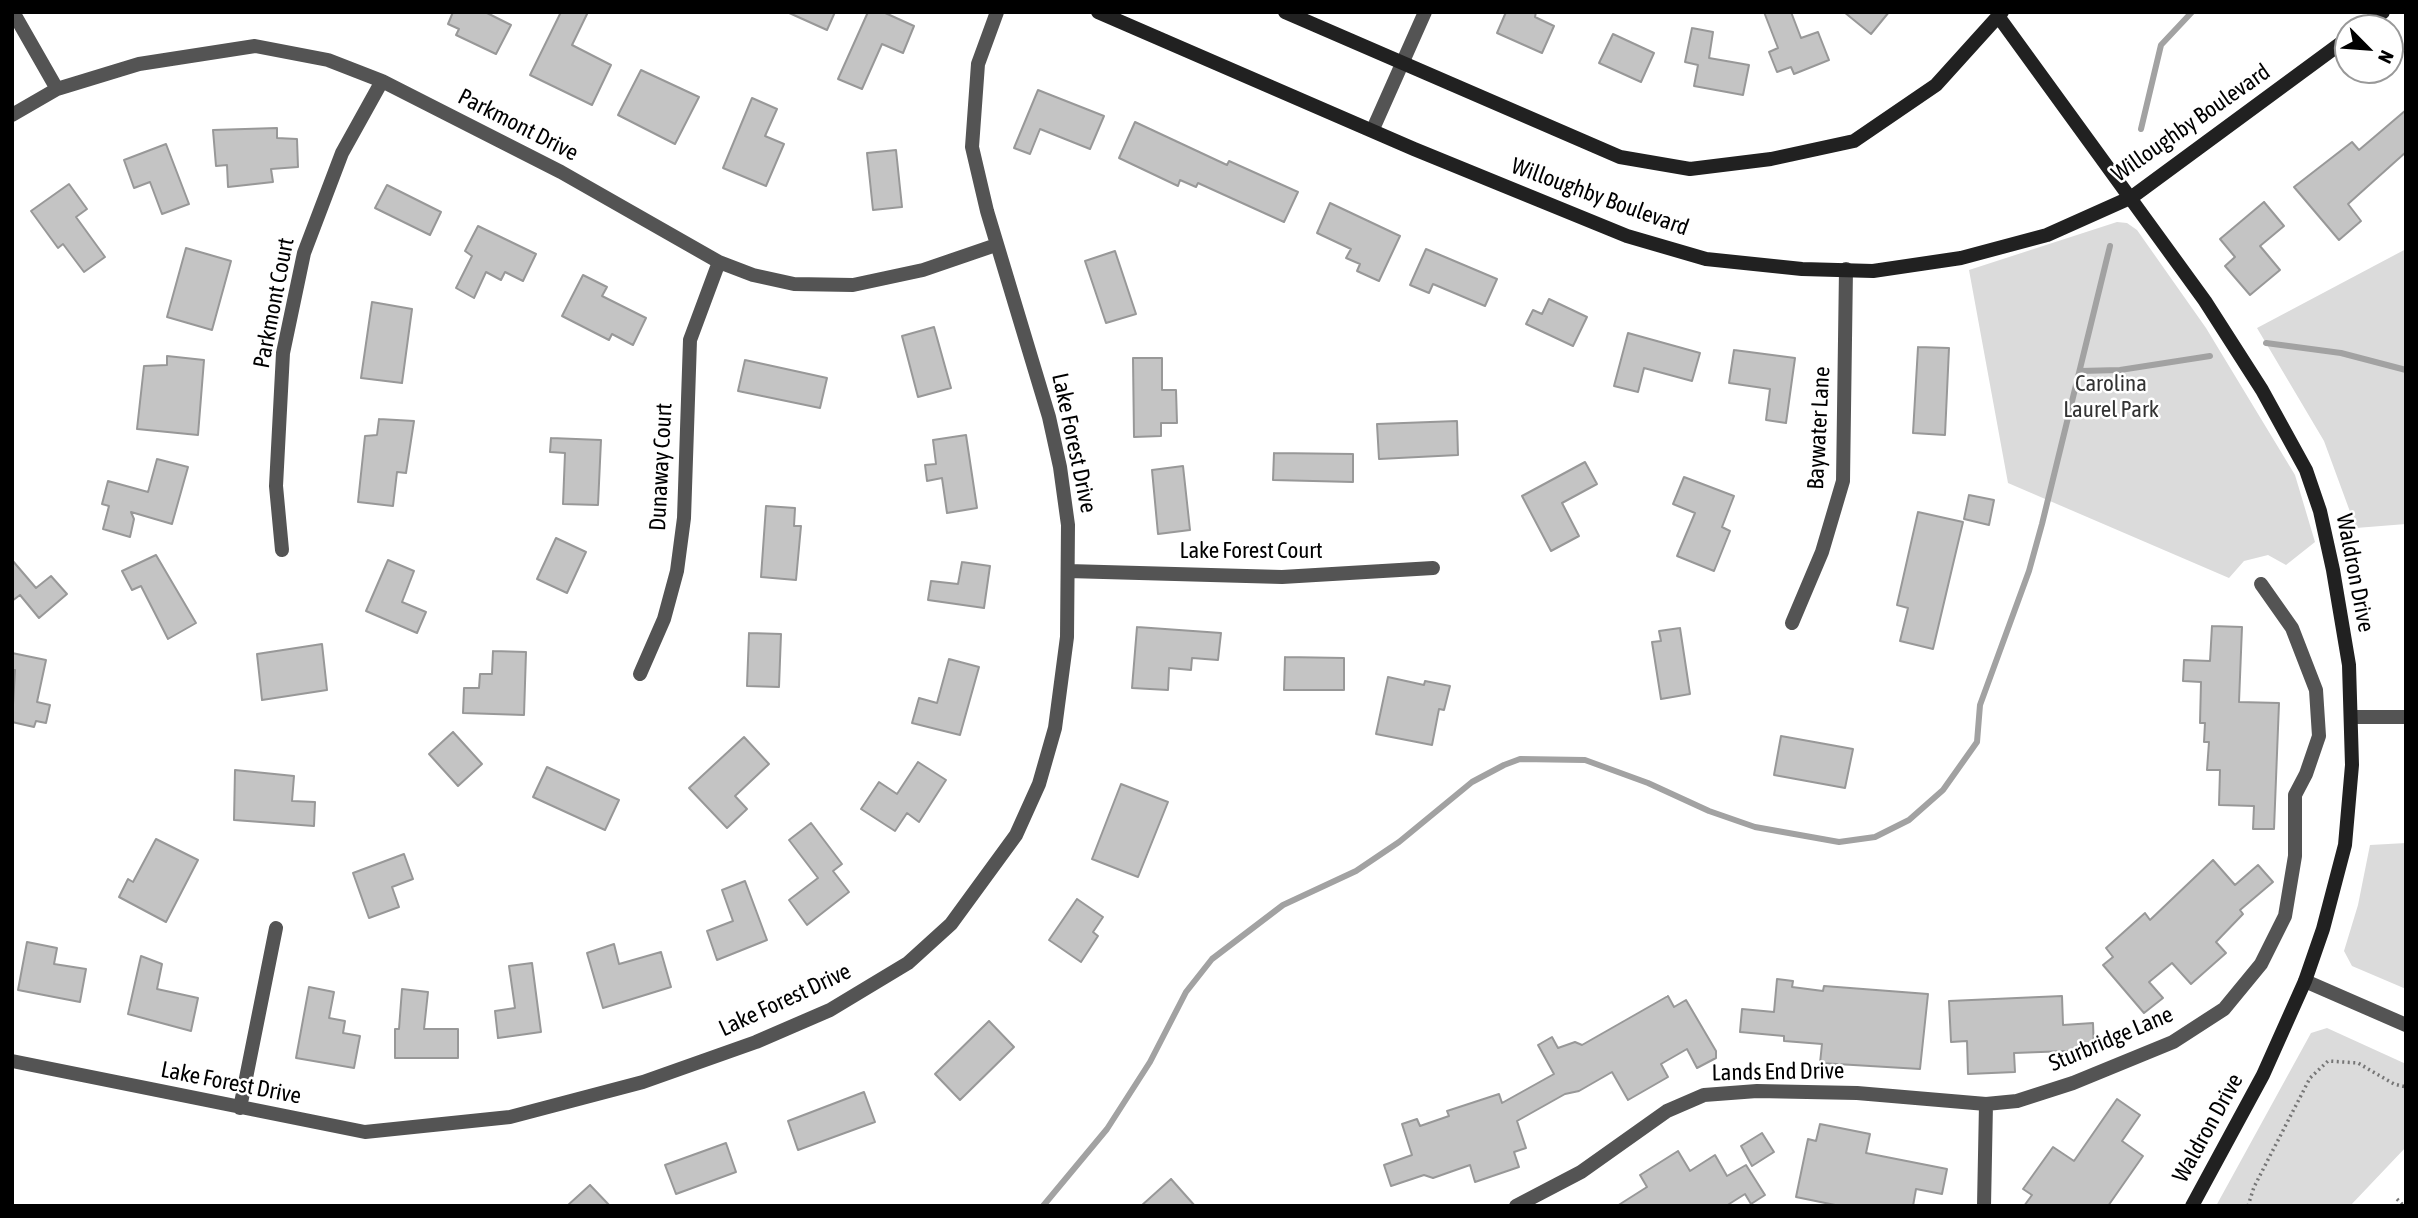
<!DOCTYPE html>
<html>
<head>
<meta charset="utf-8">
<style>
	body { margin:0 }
	#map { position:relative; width:2418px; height:1218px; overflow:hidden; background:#fff; font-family:"Asap Condensed",sans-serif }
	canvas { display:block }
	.frame { position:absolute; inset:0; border:14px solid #000; pointer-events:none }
	.north { position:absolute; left:2334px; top:14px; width:70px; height:70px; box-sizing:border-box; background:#fff; border:2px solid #999; border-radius:50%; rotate:115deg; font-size:19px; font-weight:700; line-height:28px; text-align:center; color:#000 }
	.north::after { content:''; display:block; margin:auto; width:24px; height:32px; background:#000; clip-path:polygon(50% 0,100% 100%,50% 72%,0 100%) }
</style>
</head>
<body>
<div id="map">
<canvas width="2418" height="1218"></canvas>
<div class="frame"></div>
<div class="north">N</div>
</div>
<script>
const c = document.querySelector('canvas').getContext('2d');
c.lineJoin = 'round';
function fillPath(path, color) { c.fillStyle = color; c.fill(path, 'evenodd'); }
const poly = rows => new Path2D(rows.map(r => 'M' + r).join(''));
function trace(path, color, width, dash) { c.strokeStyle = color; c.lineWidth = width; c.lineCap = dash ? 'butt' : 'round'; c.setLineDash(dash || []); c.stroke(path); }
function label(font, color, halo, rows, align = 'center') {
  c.font = font + ' "Asap Condensed",sans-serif'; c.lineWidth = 5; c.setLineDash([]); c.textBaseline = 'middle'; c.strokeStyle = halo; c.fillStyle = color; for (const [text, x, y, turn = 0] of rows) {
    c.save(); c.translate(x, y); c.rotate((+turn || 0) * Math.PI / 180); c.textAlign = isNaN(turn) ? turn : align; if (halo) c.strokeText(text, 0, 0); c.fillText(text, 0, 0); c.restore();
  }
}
const green = poly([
	[2117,222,2127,223,2137,230,2206,328,2295,475,2315,542,2286,565,2268,555,2244,561,2229,578,2008,483,1969,270],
	[2406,249,2406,524,2356,528,2324,441,2257,328],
	[2406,843,2406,989,2352,966,2344,951,2358,905,2370,845],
	[2327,1028,2406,1064,2406,1147,2350,1206,2216,1206,2311,1033]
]);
const stream = poly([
	[2141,129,2161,45,2192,12],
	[2266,343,2341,353,2406,370],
	[2080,371,2120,370,2210,356],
	[1043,1206,1107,1129,1150,1062,1186,992,1212,959,1283,905,1356,871,1399,842,1472,782,1504,765,1520,759,1585,760,1648,783,1709,811,1755,827,1839,842,1875,837,1909,820,1943,790,1977,742,1980,705,2029,571,2042,524,2110,246]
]);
const building = poly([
	[453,12,485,12,511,25,496,54,456,35,459,29,448,24,453,12],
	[561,12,588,12,572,45,611,65,592,105,530,75,561,12],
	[787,12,835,12,827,30,787,12],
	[868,12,883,12,914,26,903,53,882,44,862,89,838,79,868,12],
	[1506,12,1536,12,1535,17,1554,26,1542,53,1497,33,1506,12],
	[1764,12,1791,12,1801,38,1818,32,1829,60,1794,74,1791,67,1777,72,1769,52,1778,48,1764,12],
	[1844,12,1889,12,1871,34,1844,12],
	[1692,28,1713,32,1709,58,1749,65,1743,95,1694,86,1698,65,1685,62,1692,28],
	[1613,34,1654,53,1641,82,1599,63,1613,34],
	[641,70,699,97,675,144,618,115,641,70],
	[1038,90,1104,116,1090,149,1040,129,1030,154,1014,148,1038,90],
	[752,98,777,109,765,136,784,144,766,186,723,168,752,98],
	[2406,110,2406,152,2348,204,2361,221,2339,240,2294,187,2352,142,2359,150,2406,110],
	[1135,122,1227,165,1229,161,1298,192,1284,222,1198,183,1196,187,1180,180,1178,186,1119,158,1135,122],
	[277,128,277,138,297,139,298,167,271,169,273,182,228,187,227,165,216,166,213,130,277,128],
	[166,144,189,204,162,214,150,182,134,188,124,160,166,144],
	[896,150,902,207,873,210,867,153,896,150],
	[69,184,87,209,76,217,105,257,84,272,63,244,58,248,31,211,69,184],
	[387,185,441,212,430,235,375,208,387,185],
	[2264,202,2284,226,2260,246,2280,270,2250,295,2225,266,2235,257,2220,239,2264,202],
	[1330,203,1400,236,1379,281,1357,271,1360,264,1346,258,1351,249,1317,233,1330,203],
	[478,226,536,254,523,281,505,272,501,280,486,272,474,298,456,288,472,256,465,251,478,226],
	[186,248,231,261,212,330,167,317,186,248],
	[1426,249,1497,279,1485,306,1433,284,1429,293,1410,285,1426,249],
	[1115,251,1136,314,1106,323,1085,261,1115,251],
	[583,275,607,287,602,296,646,318,633,345,612,334,609,340,562,316,583,275],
	[1549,299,1587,317,1573,346,1526,324,1533,310,1542,314,1549,299],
	[372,302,412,309,402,383,361,378,372,302],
	[934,327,951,388,918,397,902,336,934,327],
	[1628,333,1700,353,1692,381,1644,368,1638,392,1614,386,1628,333],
	[1918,347,1949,348,1945,435,1913,433,1918,347],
	[1734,350,1795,358,1786,423,1766,420,1770,389,1729,383,1734,350],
	[167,356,204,360,198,435,137,429,144,366,167,365,167,356],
	[1133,358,1162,358,1162,390,1176,390,1177,423,1161,423,1161,436,1134,437,1133,358],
	[745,360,827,378,820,408,738,391,745,360],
	[379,419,414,421,406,473,397,472,393,506,358,502,365,436,377,435,379,419],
	[1457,421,1458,455,1379,459,1377,424,1457,421],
	[966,435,977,508,947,513,942,478,927,481,925,465,936,464,933,440,966,435],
	[551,438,601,440,598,505,563,504,565,453,550,452,551,438],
	[1274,453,1353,454,1353,482,1273,480,1274,453],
	[157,459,188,467,172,524,131,512,134,519,130,537,103,529,109,506,102,504,108,481,148,492,157,459],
	[1585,462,1597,484,1562,503,1579,536,1551,551,1522,496,1585,462],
	[1183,466,1190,530,1158,534,1152,470,1183,466],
	[1684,477,1734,496,1722,527,1730,531,1714,571,1677,556,1695,513,1673,504,1684,477],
	[1969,495,1994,500,1989,525,1964,519,1969,495],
	[766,506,795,508,794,526,801,526,796,580,761,577,766,506],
	[1918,512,1963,522,1933,649,1900,641,1908,608,1897,605,1918,512],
	[556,538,586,552,567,593,537,579,556,538],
	[156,555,196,623,168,639,141,586,132,590,122,571,156,555],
	[12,560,36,588,51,576,67,594,39,618,20,595,12,601,12,560],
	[388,560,414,571,402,602,426,612,417,633,366,611,388,560],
	[962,562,990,566,984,608,928,600,931,581,958,584,962,562],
	[2212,626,2242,627,2239,702,2279,703,2274,829,2253,829,2254,806,2219,805,2220,770,2207,770,2209,742,2204,742,2205,723,2200,723,2201,682,2183,681,2184,660,2210,661,2212,626],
	[1137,627,1221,633,1218,660,1192,658,1191,670,1169,668,1168,690,1132,688,1137,627],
	[1680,628,1690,694,1661,699,1652,642,1661,641,1659,631,1680,628],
	[749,633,781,634,779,687,747,686,749,633],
	[322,644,327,690,262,700,257,654,322,644],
	[493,651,526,652,524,715,463,713,464,688,479,688,480,674,492,674,493,651],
	[12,653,46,660,37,702,50,705,46,723,36,721,34,727,12,722,15,670,12,670,12,653],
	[1285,657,1344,658,1344,690,1284,690,1285,657],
	[949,659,979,667,960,735,912,723,919,698,937,703,949,659],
	[1388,677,1424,685,1425,681,1450,686,1444,710,1439,709,1432,745,1376,734,1388,677],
	[453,732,482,764,458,786,429,754,453,732],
	[1781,736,1853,749,1845,788,1774,775,1781,736],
	[744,737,769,764,735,796,747,809,727,828,689,788,744,737],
	[918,762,946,780,919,822,907,813,895,831,861,809,879,782,897,794,918,762],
	[547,767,619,800,605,830,533,797,547,767],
	[235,770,294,776,292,801,315,802,314,826,234,820,235,770],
	[1121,784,1168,802,1138,877,1092,859,1121,784],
	[811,823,842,864,833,871,849,892,807,925,789,900,818,878,789,840,811,823],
	[156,839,198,860,166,922,119,897,128,879,133,882,156,839],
	[404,854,413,879,392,887,399,907,369,918,353,873,404,854],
	[2213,860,2235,885,2258,865,2273,882,2240,910,2243,914,2216,942,2226,953,2191,984,2172,963,2149,982,2163,998,2144,1013,2103,965,2113,957,2106,948,2145,913,2150,920,2213,860],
	[745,881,767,940,717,960,707,931,733,921,722,890,745,881],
	[1077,899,1103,917,1093,932,1098,936,1081,962,1049,940,1077,899],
	[27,942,57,948,54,964,86,969,80,1002,18,990,27,942],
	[614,944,619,964,661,952,671,987,603,1008,587,953,614,944],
	[141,956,162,964,157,989,198,998,191,1031,128,1014,141,956],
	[532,963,541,1032,498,1038,495,1011,515,1008,509,966,532,963],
	[1777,979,1793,981,1792,987,1823,991,1824,986,1928,994,1920,1069,1820,1063,1822,1044,1784,1041,1784,1036,1740,1032,1742,1009,1774,1012,1777,979],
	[309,987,334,992,329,1018,345,1021,343,1033,360,1036,354,1068,296,1058,309,987],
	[402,989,428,992,424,1029,458,1029,458,1058,395,1058,395,1029,399,1029,402,989],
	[1668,996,1674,1007,1686,1000,1716,1051,1716,1058,1697,1068,1687,1049,1661,1064,1668,1077,1628,1100,1612,1072,1579,1091,1565,1094,1517,1121,1526,1148,1514,1152,1519,1167,1475,1182,1470,1165,1433,1178,1424,1175,1391,1186,1384,1165,1412,1155,1402,1124,1417,1119,1420,1126,1449,1116,1447,1111,1499,1094,1502,1103,1554,1074,1538,1045,1552,1037,1558,1048,1575,1042,1582,1045,1668,996],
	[2062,996,2063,1025,2093,1023,2094,1050,2014,1053,2015,1072,1968,1074,1967,1041,1951,1042,1949,1001,2062,996],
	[989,1021,1014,1047,960,1100,935,1074,989,1021],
	[864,1092,875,1122,798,1150,788,1121,864,1092],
	[2117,1099,2140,1115,2122,1141,2143,1156,2108,1206,2024,1206,2032,1195,2023,1189,2053,1147,2074,1161,2117,1099],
	[1820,1124,1870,1134,1866,1153,1947,1169,1942,1194,1916,1189,1913,1206,1840,1206,1796,1197,1808,1139,1816,1141,1820,1124],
	[1762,1133,1774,1152,1752,1166,1741,1146,1762,1133],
	[726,1143,736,1172,676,1194,665,1165,726,1143],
	[1678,1151,1690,1171,1715,1155,1727,1176,1746,1165,1765,1195,1751,1204,1745,1194,1726,1206,1617,1206,1647,1187,1640,1175,1678,1151],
	[1171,1179,1195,1206,1141,1206,1171,1179],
	[590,1185,610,1206,567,1206,590,1185]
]);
const path = poly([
	[2397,1199,2404,1206],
	[2248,1206,2254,1187,2310,1078,2328,1061,2358,1063,2394,1084,2406,1087]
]);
const street = poly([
	[13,12,57,89],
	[12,115,57,89,139,64,255,46,328,60,382,81,561,172,719,262,753,275,794,284,853,285,923,270,996,245],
	[1373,129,1425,12],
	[282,550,276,486,283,353,304,253,342,153,382,81],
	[1068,571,1282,577,1433,568],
	[1792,623,1822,552,1843,481,1846,269],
	[640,674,664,619,677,571,684,518,690,340,719,262],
	[2352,717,2406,717],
	[2305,981,2406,1025],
	[12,1061,365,1132,510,1117,643,1082,756,1042,830,1010,908,963,951,924,1016,835,1039,784,1055,728,1067,637,1068,525,1060,467,1049,417,987,211,972,147,978,64,997,12],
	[240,1108,276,928],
	[1516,1206,1581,1172,1667,1111,1704,1095,1757,1091,1857,1093,1986,1104,2017,1101,2073,1083,2173,1042,2224,1009,2261,964,2285,916,2295,856,2295,795,2306,774,2319,736,2316,690,2292,628,2261,584],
	[1984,1206,1986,1104]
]);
const secondary = poly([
	[1098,12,1414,149,1627,236,1706,259,1802,269,1873,271,1961,258,2047,235,2132,197,2348,38],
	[1285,12,1620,157,1690,169,1771,159,1854,141,1936,85,2002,12],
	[1998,16,2205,301,2262,390,2306,470,2320,511,2333,570,2349,665,2352,765,2345,845,2323,929,2305,981,2263,1075,2192,1206],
	[2361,28,2383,12]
]);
const streetNames = [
	["Willoughby Boulevard",2191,123,-35],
	["Parkmont Drive",518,125,27],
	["Willoughby Boulevard",1600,197,20],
	["Parkmont Court",274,303,-79],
	["Baywater Lane",1819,428,-87],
	["Lake Forest Drive",1074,443,78],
	["Dunaway Court",661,467,-87],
	["Lake Forest Court",1251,551],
	["Waldron Drive",2355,573,79],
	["Lake Forest Drive",785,1000,-25],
	["Sturbridge Lane",2111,1039,-23],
	["Lands End Drive",1778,1072,-1],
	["Lake Forest Drive",231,1083,11],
	["Waldron Drive",2208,1128,-61]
];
const parkNames = [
	["Carolina",2111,384],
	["Laurel Park",2111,410]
];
fillPath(green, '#dbdbdb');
trace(stream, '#a2a2a2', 6);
fillPath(building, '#c4c4c4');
trace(building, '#989898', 2);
trace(path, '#767676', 3.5, [2, 3.5]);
trace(street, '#545454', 14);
trace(secondary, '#212121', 14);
label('23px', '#000', '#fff', streetNames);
label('23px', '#323232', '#fff', parkNames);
</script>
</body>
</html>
